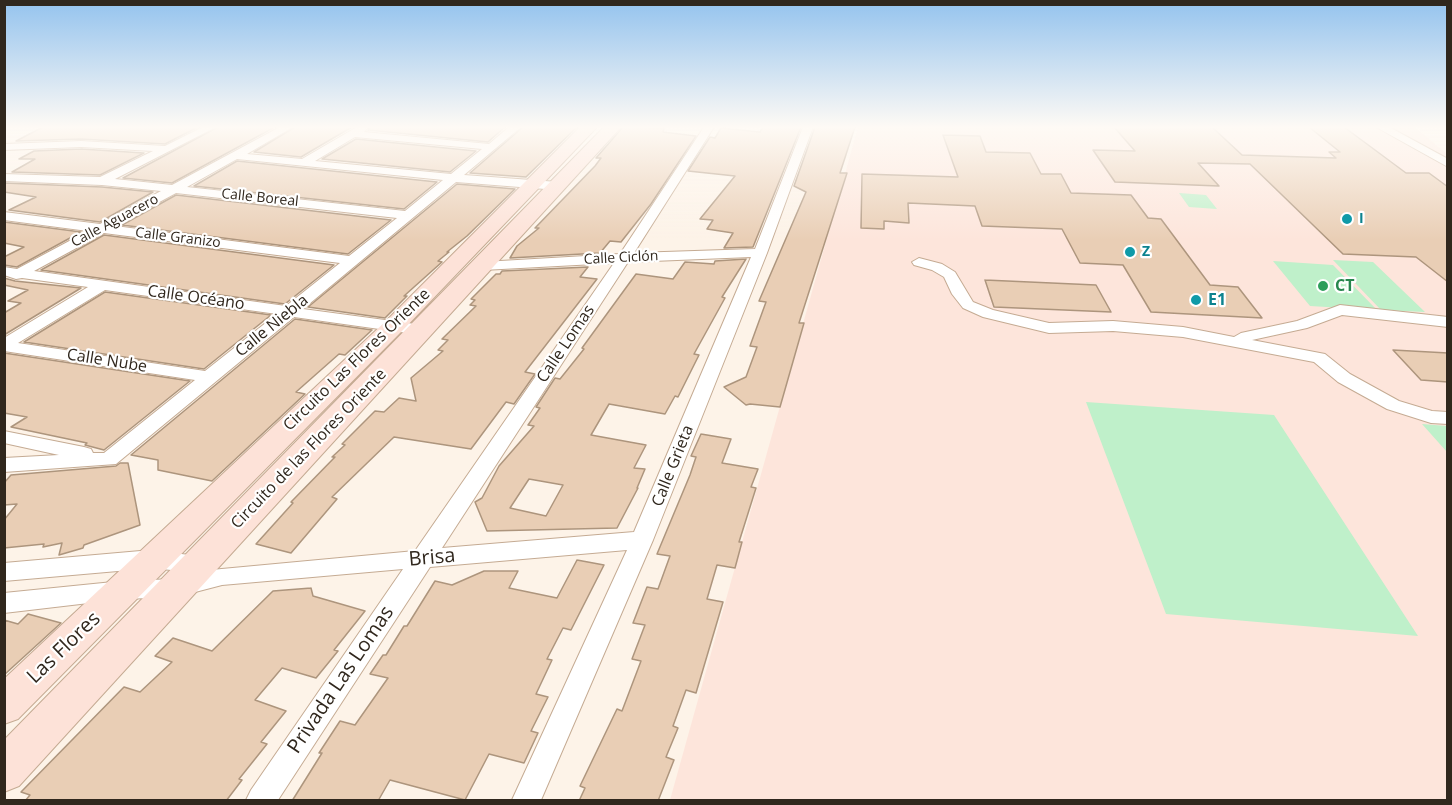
<!DOCTYPE html>
<html>
<head>
<meta charset="utf-8">
<style>
	body { margin:0 }
	#map { position:relative; width:1452px; height:805px; overflow:hidden; background:#fdf3e8; font-family:"Open Sans",sans-serif }
	canvas { display:block }
	.frame { position:absolute; inset:0; border:6px solid #30271d; pointer-events:none }
</style>
</head>
<body>
<div id="map">
<canvas width="1452" height="805"></canvas>
<div class="frame"></div>
</div>
<script>
const c = document.querySelector('canvas').getContext('2d');
c.lineJoin = 'round';
function fillPath(path, color) { c.fillStyle = color; c.fill(path, 'evenodd'); }
const poly = rows => new Path2D(rows.map(r => 'M' + r).join(''));
function trace(path, color, width, dash) { c.strokeStyle = color; c.lineWidth = width; c.lineCap = dash ? 'butt' : 'round'; c.setLineDash(dash || []); c.stroke(path); }
function label(font, color, halo, rows, align = 'center') {
  c.font = font + ' "Open Sans",sans-serif'; c.lineWidth = 4.5; c.setLineDash([]); c.textBaseline = 'middle'; c.strokeStyle = halo; c.fillStyle = color; for (const [text, x, y, turn = 0] of rows) {
    c.save(); c.translate(x, y); c.rotate((+turn || 0) * Math.PI / 180); c.textAlign = isNaN(turn) ? turn : align; if (halo) c.strokeText(text, 0, 0); c.fillText(text, 0, 0); c.restore();
  }
}
const education = poly([
	[858,127,1415,127,1447,154,1447,800,670,800]
]);
const green = poly([
	[1179,193,1206,195,1217,209,1189,207],
	[1333,260,1373,262,1425,312,1381,310],
	[1273,261,1333,265,1377,310,1310,306],
	[1086,402,1274,415,1418,636,1166,614],
	[1422,424,1447,426,1447,452]
]);
const building = poly([
	[43,127,198,127,165,144,81,139,16,141,43,127],
	[218,127,275,127,172,183,123,178,218,127],
	[295,127,352,127,301,157,254,152,295,127],
	[370,127,505,127,488,142,368,130,370,127],
	[523,127,577,127,526,177,470,173,523,127],
	[623,127,664,128,663,132,696,136,651,204,621,242,610,241,600,253,510,258,517,246,539,228,535,228,595,166,601,158,596,158,623,127],
	[763,127,801,127,753,247,724,248,733,233,707,229,713,220,700,219,735,176,688,171,710,137,715,138,721,128,760,132,763,127],
	[815,127,855,127,840,173,847,173,799,323,804,323,780,407,750,404,746,405,724,387,746,377,757,347,750,346,766,302,759,301,806,192,794,186,815,127],
	[1114,127,1212,127,1242,155,1336,158,1329,152,1340,152,1309,127,1344,127,1406,173,1429,173,1448,187,1448,282,1416,257,1343,254,1250,164,1198,163,1219,186,1115,182,1093,150,1135,151,1114,127],
	[943,135,980,136,986,152,1030,153,1041,174,1061,174,1071,193,1131,195,1148,218,1161,219,1210,285,1238,287,1262,318,1151,312,1123,265,1080,263,1062,229,982,226,975,206,908,203,909,223,884,221,884,229,861,228,862,174,958,177,943,135],
	[356,139,476,151,450,172,322,159,356,139],
	[81,149,144,153,100,175,12,172,35,159,19,159,34,151,81,149],
	[237,161,437,182,404,209,194,186,237,161],
	[4,183,102,187,153,192,100,222,9,210,36,197,4,192,4,183],
	[457,184,515,189,467,236,447,252,449,252,438,261,442,262,404,296,407,296,385,318,308,307,457,184],
	[176,195,391,220,348,254,122,225,176,195],
	[4,222,81,232,17,267,4,265,4,257,24,247,4,243,4,222],
	[104,235,334,265,285,304,41,270,104,235],
	[746,259,722,297,725,298,694,354,699,355,678,397,675,396,665,414,609,404,591,435,646,445,634,468,645,469,637,488,638,488,617,528,487,531,475,502,482,498,499,466,534,426,528,425,540,408,536,407,555,378,560,379,584,349,582,348,636,274,673,279,685,262,714,264,715,261,746,259],
	[529,479,563,485,546,516,510,508,529,479],
	[588,267,580,277,597,279,525,372,535,374,514,404,506,402,471,449,394,437,332,497,337,499,291,553,256,544,293,503,291,502,335,457,332,457,345,445,342,444,375,411,384,412,399,398,416,401,411,378,443,351,438,350,448,340,442,339,476,306,470,305,475,300,471,299,496,274,500,274,502,271,588,267],
	[4,278,15,281,81,288,4,335,4,313,21,303,8,301,28,290,4,285,4,278],
	[985,280,1096,285,1111,312,994,307,985,280],
	[105,292,271,315,204,369,24,342,105,292],
	[295,319,372,330,345,355,339,354,296,392,305,394,212,481,158,470,158,460,131,455,295,319],
	[1393,350,1448,353,1448,382,1421,380,1393,350],
	[4,353,190,381,104,450,85,445,87,443,11,427,27,417,4,413,4,353],
	[701,434,731,439,722,463,758,469,751,487,756,488,739,542,742,542,735,568,717,565,707,599,723,602,696,693,686,690,673,726,678,728,666,757,674,760,658,801,579,801,585,788,580,786,617,709,622,711,641,661,632,659,645,625,633,623,647,587,658,589,670,556,657,554,690,475,696,457,691,456,701,434],
	[120,463,128,463,140,525,84,545,83,548,59,555,62,543,43,547,44,544,4,548,4,520,17,504,4,505,4,483,11,475,116,466,120,463],
	[577,560,604,565,571,630,563,628,547,659,552,660,536,694,548,697,531,731,538,733,524,763,489,754,465,800,390,780,378,801,292,801,322,753,319,753,340,721,355,725,388,678,370,674,383,655,386,655,404,626,407,626,435,581,452,585,484,571,518,571,509,588,557,598,577,560],
	[311,588,313,596,365,611,334,650,338,651,316,678,282,668,255,700,286,711,261,742,267,744,239,779,242,780,226,801,25,801,30,795,21,792,124,687,140,692,172,662,155,656,173,638,212,651,273,591,311,588],
	[28,614,61,623,4,675,4,620,18,624,28,614]
]);
const minor = poly([
	[203,127,216,127,115,179,172,185,280,127,293,127,247,154,302,159,357,127,368,127,364,132,489,144,509,127,521,127,464,175,558,182,564,186,558,190,456,182,303,309,422,325,430,330,428,333,422,335,294,317,116,464,4,472,4,458,59,455,4,443,4,431,84,447,91,449,93,453,104,453,195,380,4,351,4,338,88,287,22,278,16,279,4,275,4,267,17,269,88,231,4,220,4,212,100,224,161,191,102,185,4,181,4,174,100,177,153,151,81,147,4,150,4,144,81,141,165,146,203,127],
	[355,137,482,149,451,174,315,161,355,137],
	[237,159,443,180,405,211,187,187,237,159],
	[176,193,397,218,349,256,115,226,176,193],
	[104,233,340,263,286,306,34,271,104,233],
	[105,290,277,314,205,371,18,343,105,290],
	[704,127,714,127,634,253,755,249,803,127,813,127,767,253,653,540,541,800,512,800,627,550,430,567,278,800,246,800,251,790,403,569,222,585,176,597,123,599,4,613,4,593,123,581,176,579,200,573,152,568,4,581,4,563,152,550,211,558,214,564,211,570,415,551,614,263,483,270,476,266,483,262,620,254,704,127],
	[751,257,634,532,442,548,628,262,751,257],
	[1376,127,1389,127,1448,159,1448,167,1376,127],
	[919,258,942,264,955,272,973,302,993,310,1049,323,1113,321,1183,327,1234,337,1241,333,1297,321,1340,305,1448,317,1448,327,1342,315,1307,328,1252,340,1325,354,1350,374,1399,401,1432,411,1448,412,1448,424,1431,423,1387,409,1338,382,1314,362,1183,337,1113,331,1049,333,983,317,963,308,952,294,944,277,932,270,914,265,912,262,919,258]
]);
const secondary = poly([
	[580,127,597,127,402,331,18,719,4,724,4,679,386,321,580,127],
	[604,127,621,127,19,786,4,792,4,740,604,127]
]);
const markers = [
	[1347,219,6,"#0f9aa8"],
	[1130,252,6,"#0f9aa8"],
	[1323,286,6,"#2e9e5b"],
	[1196,300,6,"#0f9aa8"]
];
const farStreetnames = [
	["Calle Boreal",260,198,6],
	["Calle Aguacero",115,221,-28],
	["Calle Granizo",178,238,7],
	["Calle Ciclón",621,258,-3]
];
const farCulturenames = [
	["I",1359,219],
	["Z",1142,252]
];
const leisureNames = [
	["CT",1335,286]
];
const streetNames = [
	["Calle Océano",196,298,8],
	["Calle Niebla",272,326,-39],
	["Calle Lomas",566,344,-56],
	["Circuito Las Flores Oriente",357,360,-44],
	["Calle Nube",107,361,9],
	["Circuito de las Flores Oriente",309,449,-46],
	["Calle Grieta",673,466,-68]
];
const cultureNames = [
	["E1",1208,300]
];
const nearStreetnames = [
	["Brisa",432,558,-5],
	["Las Flores",64,648,-44],
	["Privada Las Lomas",341,680,-56]
];
fillPath(education, '#fde5db');
fillPath(green, '#bff0ca');
fillPath(building, '#e9ceb5');
trace(building, '#ad957d', 1.5);
trace(minor, '#c5ab93', 2);
trace(secondary, '#c5ab93', 2);
fillPath(minor, '#fff');
fillPath(secondary, '#fde2d8');
const sky = c.createLinearGradient(0, 0, 0, 240);
sky.addColorStop(0, '#94c3ee');
sky.addColorStop(0.53, '#fefaf5');
sky.addColorStop(1, '#fefaf500');
c.fillStyle = sky;
c.fillRect(0, 0, 1452, 240);
for (const [x, y, r, color] of markers) { const dot = new Path2D(); dot.arc(x, y, r, 0, 2 * Math.PI); c.fillStyle = color; c.fill(dot); trace(dot, '#fff', 2); }
label('14px', '#30271d', '#fff', farStreetnames);
label('bold 14px', '#0d838f', '#fff', farCulturenames, 'left');
label('bold 16px', '#27864d', '#fff', leisureNames, 'left');
label('16px', '#30271d', '#fff', streetNames);
label('bold 16px', '#0d838f', '#fff', cultureNames, 'left');
label('20px', '#30271d', '#fff', nearStreetnames);
</script>
</body>
</html>
